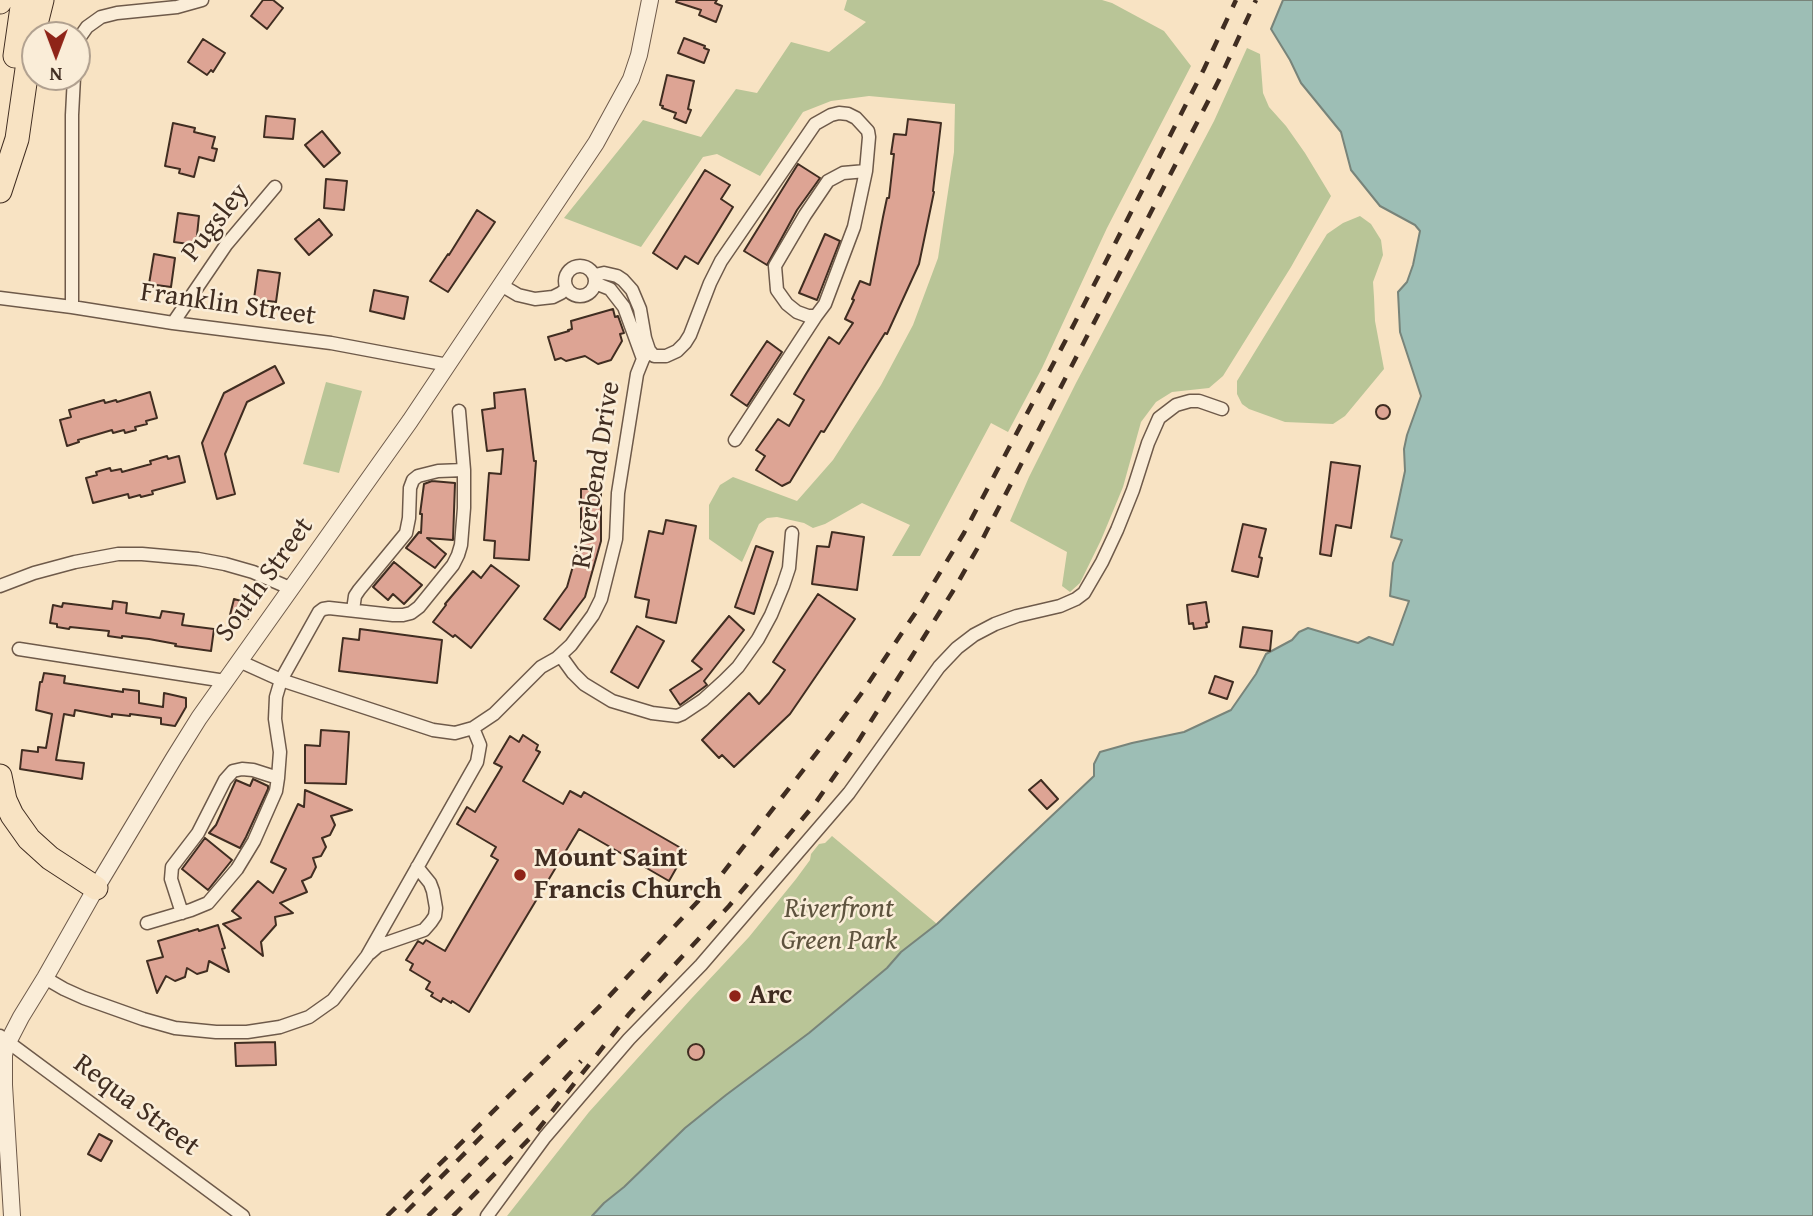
<!DOCTYPE html>
<html>
<head>
<meta charset="utf-8">
<style>
	body { margin:0 }
	#map { position:relative; width:1813px; height:1216px; overflow:hidden; background:#f8e3c3; font-family:"Gentium Book Plus",serif }
	canvas { display:block }
	.north { position:absolute; left:21px; top:21px; width:70px; height:70px; box-sizing:border-box; background:#faedd8; border:2px solid #b0a08f; border-radius:50%; rotate:180deg; font-size:19px; font-weight:700; line-height:28px; text-align:center; color:#402d21 }
	.north::after { content:''; display:block; margin:auto; width:24px; height:32px; background:#8f2418; clip-path:polygon(50% 0,100% 100%,50% 72%,0 100%) }
</style>
</head>
<body>
<div id="map">
<canvas width="1813" height="1216"></canvas>
<div class="north">N</div>
</div>
<script>
const c = document.querySelector('canvas').getContext('2d');
c.lineJoin = 'round';
function fillPath(path, color) { c.fillStyle = color; c.fill(path, 'evenodd'); }
const poly = rows => new Path2D(rows.map(r => 'M' + r).join(''));
function trace(path, color, width, dash) { c.strokeStyle = color; c.lineWidth = width; c.lineCap = dash ? 'butt' : 'round'; c.setLineDash(dash || []); c.stroke(path); }
function label(font, color, halo, rows, align = 'center') {
  c.font = font + ' "Gentium Book Plus",serif'; c.lineWidth = 5; c.setLineDash([]); c.textBaseline = 'middle'; c.strokeStyle = halo; c.fillStyle = color; for (const [text, x, y, turn = 0] of rows) {
    c.save(); c.translate(x, y); c.rotate((+turn || 0) * Math.PI / 180); c.textAlign = isNaN(turn) ? turn : align; if (halo) c.strokeText(text, 0, 0); c.fillText(text, 0, 0); c.restore();
  }
}
const green = poly([
	[847,0,1102,0,1112,3,1164,31,1191,66,1107,228,1042,368,1008,432,991,423,920,556,892,556,910,525,862,503,825,524,813,528,804,523,777,517,767,518,759,524,742,562,709,539,709,505,720,485,733,477,797,501,833,460,881,385,913,325,938,258,954,152,955,104,869,96,831,101,803,112,760,176,717,154,703,157,641,247,564,218,643,120,701,137,736,89,757,93,791,42,829,52,866,22,844,10],
	[1247,48,1260,54,1263,93,1269,107,1286,126,1305,153,1331,196,1291,267,1223,376,1209,388,1172,392,1156,402,1141,422,1123,487,1101,540,1080,583,1070,592,1062,586,1067,552,1010,521,1029,477,1076,383,1214,121],
	[1360,216,1371,224,1381,240,1383,255,1373,282,1374,297,1375,321,1384,369,1345,416,1333,424,1285,422,1249,409,1242,404,1237,394,1237,381,1327,234,1343,223],
	[326,382,362,391,339,473,303,464],
	[832,836,937,924,901,952,887,968,809,1033,726,1095,685,1128,624,1187,604,1203,592,1216,507,1216,589,1112,691,999,749,937,796,879,810,860,811,854,819,844,825,843]
]);
const water = poly([
	[1283,0,1813,0,1813,1216,592,1216,604,1203,624,1187,685,1128,726,1095,809,1033,887,968,901,952,937,924,1094,776,1094,764,1100,752,1132,743,1184,732,1231,710,1256,674,1266,654,1292,640,1299,632,1308,628,1358,643,1369,637,1393,645,1409,601,1390,596,1393,563,1402,540,1391,537,1405,471,1404,449,1407,435,1421,396,1400,332,1398,292,1407,282,1413,265,1420,231,1415,225,1380,206,1351,170,1341,132,1301,83,1290,60,1271,29,1283,0]
]);
const building = poly([
	[263,0,273,0,283,8,267,29,251,16,263,0],
	[677,0,717,0,715,3,722,6,716,22,699,15,701,10,676,2,677,0],
	[684,38,705,46,704,48,709,50,704,63,678,53,684,38],
	[203,39,225,53,213,72,211,70,207,75,188,62,203,39],
	[667,75,694,81,688,109,691,110,686,123,674,118,676,113,662,108,663,106,660,105,667,75],
	[266,116,295,119,293,139,264,137,266,116],
	[908,119,941,123,933,191,934,192,919,264,887,334,885,333,824,432,821,431,790,482,782,486,756,470,765,456,756,450,778,419,789,426,804,400,794,394,806,374,829,337,839,344,853,323,845,319,854,300,852,299,860,281,870,285,883,217,887,198,889,198,894,154,891,154,894,134,906,135,908,119],
	[173,123,195,128,194,132,215,137,212,148,217,149,214,161,199,157,194,177,179,173,180,169,165,166,173,123],
	[322,131,340,153,324,167,305,145,322,131],
	[798,164,820,178,797,210,767,265,744,251,798,164],
	[705,170,730,185,721,199,733,207,698,264,685,256,677,269,653,253,705,170],
	[326,179,347,181,344,210,324,208,326,179],
	[477,210,495,222,448,292,430,281,448,254,449,255,477,210],
	[178,213,199,216,196,245,174,242,178,213],
	[319,219,332,235,309,255,295,239,319,219],
	[825,234,840,241,817,300,799,293,825,234],
	[154,254,175,258,171,287,149,284,154,254],
	[258,270,280,273,276,302,254,299,258,270],
	[374,290,408,297,404,319,370,311,374,290],
	[613,309,615,317,618,316,624,333,620,334,622,341,611,360,598,364,585,356,566,361,561,358,555,360,548,337,569,331,568,330,572,329,571,321,613,309],
	[767,341,782,352,747,406,731,395,767,341],
	[275,366,284,383,247,402,225,454,235,494,217,499,202,443,224,393,275,366],
	[525,389,534,461,536,461,529,560,494,558,495,541,484,540,489,473,501,474,503,449,487,451,482,410,495,408,494,393,525,389],
	[150,392,157,418,146,421,147,424,135,427,136,430,125,433,124,430,113,433,112,430,78,440,79,442,67,446,60,420,71,417,69,410,104,400,105,403,116,400,117,402,150,392],
	'1376 412a7 7 0 1 1 14 0a7 7 0 1 1-14 0Z',
	[167,456,168,459,179,456,185,482,152,491,153,494,141,497,140,495,129,498,128,494,93,503,86,478,97,475,96,472,110,468,111,471,121,469,122,472,151,464,150,461,167,456],
	[1331,462,1360,466,1351,528,1336,525,1331,556,1320,554,1331,462],
	[432,481,455,483,453,540,427,538,446,554,435,568,406,548,419,532,421,533,422,514,420,514,424,484,432,481],
	[581,489,601,489,601,541,585,597,560,630,544,619,567,587,581,538,581,489],
	[666,520,696,526,676,623,646,617,649,600,635,597,649,531,663,534,666,520],
	[1243,524,1266,529,1259,557,1262,558,1258,577,1232,571,1243,524],
	[832,532,864,537,857,590,812,584,817,546,829,547,832,532],
	[756,546,773,552,754,614,735,607,756,546],
	[394,562,422,585,404,604,393,594,388,600,373,587,394,562],
	[491,565,519,586,471,648,455,635,453,637,433,622,446,605,445,604,473,571,481,578,491,565],
	[818,594,855,619,790,714,734,767,722,755,719,758,702,740,749,693,759,704,769,693,785,670,773,662,818,594],
	[234,599,252,604,248,619,230,615,234,599],
	[113,601,127,603,126,613,160,618,162,611,184,614,182,625,214,629,211,651,175,646,176,644,149,639,122,636,122,638,108,636,109,631,70,627,69,629,57,627,57,624,50,623,53,605,62,607,63,603,112,609,113,601],
	[1206,602,1209,622,1206,623,1207,627,1194,629,1193,623,1189,624,1187,605,1206,602],
	[729,616,744,630,704,681,707,685,680,705,670,690,702,669,692,661,729,616],
	[637,626,664,641,638,688,611,672,637,626],
	[1243,627,1272,631,1270,651,1240,647,1243,627],
	[360,629,442,640,437,683,339,671,343,638,359,640,360,629],
	[44,673,65,676,64,683,123,692,123,689,139,691,139,703,163,707,164,693,186,698,186,707,175,726,161,724,161,718,130,714,130,716,112,714,112,717,75,710,74,716,64,714,56,760,84,763,82,779,20,769,22,750,38,752,38,747,46,748,52,714,36,710,40,682,42,682,44,673],
	[1215,676,1233,682,1227,699,1209,693,1215,676],
	[321,730,349,732,346,784,305,783,305,745,320,746,321,730],
	[523,735,538,745,536,750,540,752,523,781,563,804,570,791,581,797,584,792,686,851,669,881,579,829,469,1012,452,1001,451,1003,443,998,441,1002,431,996,433,993,426,989,430,982,410,970,413,964,406,960,418,941,423,944,426,940,445,951,498,860,491,856,496,847,457,824,467,807,475,812,502,767,494,763,510,736,519,742,523,735],
	[253,779,268,786,268,789,246,837,240,848,209,833,216,825,236,780,250,786,253,779],
	[1041,780,1058,799,1047,809,1029,790,1041,780],
	[305,790,352,810,331,816,335,825,330,835,322,838,326,847,321,856,313,858,316,867,311,877,302,881,307,892,280,903,293,913,275,917,276,925,261,942,263,956,223,924,241,918,232,911,258,881,273,893,286,869,271,862,298,804,304,807,305,790],
	[205,838,232,860,208,890,182,869,205,838],
	[218,925,225,948,222,949,229,972,209,961,207,971,197,974,187,968,185,977,175,981,166,976,157,993,147,961,163,957,158,941,198,929,199,931,218,925],
	[275,1042,276,1065,236,1066,235,1043,275,1042],
	'688 1052a8 8 0 1 1 16 0a8 8 0 1 1-16 0Z',
	[99,1134,112,1141,101,1161,88,1154,99,1134]
]);
const minor = poly([
	[77,48,80,37,87,27,101,17,117,13,177,7,202,0],
	'565 281a15 15 0 1 1 30 0a15 15 0 1 1-30 0Z',
	[595,283,610,289,624,307,643,359],
	[501,285,518,295,535,299,553,297,561,293,567,288],
	[0,298,72,307,173,323,331,343,448,365],
	[72,307,72,115,74,77],
	[173,323,226,245,275,187],
	[649,350,654,356,666,356,677,351,685,343,690,335,710,283,721,261,815,124,831,115,839,113,848,114,856,118,868,131,869,137,866,171,854,227,825,304,816,316,808,316,797,312,787,304,777,290,775,266,805,215,828,181,843,173,866,171],
	[735,440,816,316],
	[0,586,34,573,75,562,118,554,142,554,198,559,225,564,253,572,292,589],
	[353,610,355,596,359,590,406,533,409,518,410,488,413,480,418,476,438,471,464,470],
	[19,649,225,681],
	[560,655,573,673,584,684,612,701,652,713,677,716,682,714,703,700,724,681,738,667,758,639,771,615,783,586,789,568,792,533],
	[239,661,281,680,433,730,455,733,473,728,494,714,541,667,557,658,571,645,593,615,601,599,616,539,618,493,637,374,643,359,649,350,645,338,640,309,632,290,623,280,617,276,604,273,595,275],
	[182,913,171,879,172,867,198,833,225,780,233,771,242,769,253,770,278,778],
	[147,923,191,910,208,903,237,869,254,841,276,791,278,778,280,752,275,719,276,697,281,680,319,612,323,609,329,608,393,615,403,615,411,613,419,607,453,565,458,555,461,545,464,508,464,470,459,411],
	[370,953,378,946,424,930,431,922,435,916,436,908,433,891,430,883,417,867],
	[45,978,64,989,84,998,143,1019,175,1028,216,1032,247,1032,280,1027,309,1017,333,1000,367,956,477,762,480,745,473,728],
	[0,1036,243,1216],
	[487,1216,545,1137,629,1039,701,965,849,793,939,667,957,648,974,635,995,624,1017,616,1060,606,1076,599,1084,593,1102,562,1117,530,1133,490,1148,443,1159,418,1176,405,1190,401,1199,401,1222,409]
]);
const tertiary = poly([
	[12,1216,4,1085,4,1055,6,1046,21,1017,45,978,96,888,174,758,199,718,410,421,596,143,631,79,639,55,650,0]
]);
const motorway = poly([
	[0,2,0,0],
	[15,56,23,0],
	[0,191,17,139,30,48,42,0],
	[0,776,5,800,12,815,29,839,50,858,96,888]
]);
const rail = poly([
	[406,1212,485,1133],
	[387,1216,601,1005,715,883,833,732,861,694,916,612,964,533,1070,332,1204,69,1236,0],
	[428,1216,550,1095,581,1061],
	[453,1216,536,1132,629,1014,729,906,814,805,854,748,953,591,981,542,1220,78,1256,0]
]);
const markers = [
	[520,875,7,"#8f2418"],
	[735,996,7,"#8f2418"]
];
const streetNames = [
	["Pugsley",216,223,-52],
	["Franklin Street",228,305,8],
	["Riverbend Drive",597,475,-81],
	["South Street",265,580,-54],
	["Requa Street",136,1106,37]
];
const poiNames = [
	["Mount Saint",534,859],
	["Francis Church",534,891],
	["Arc",749,996]
];
const parkNames = [
	["Riverfront",839,910],
	["Green Park",839,942]
];
fillPath(green, '#b9c597');
fillPath(water, '#9dbeb5');
trace(water, '#78847a', 2);
fillPath(building, '#dda494');
trace(building, '#402d21', 2);
trace(minor, '#6e5a4a', 15);
trace(tertiary, '#6e5a4a', 18);
trace(motorway, '#402d21', 25);
trace(minor, '#faedd8', 12);
trace(tertiary, '#faedd8', 16);
trace(motorway, '#f8e3c3', 23);
trace(rail, '#402d21', 4.5, [12, 12]);
for (const [x, y, r, color] of markers) { const dot = new Path2D(); dot.arc(x, y, r, 0, 2 * Math.PI); c.fillStyle = color; c.fill(dot); trace(dot, '#faedd8', 2.5); }
label('28px', '#402d21', '#faedd8', streetNames);
label('bold 28px', '#402d21', '#faedd8', poiNames, 'left');
label('italic 28px', '#5e533e', '#faedd8', parkNames);
</script>
</body>
</html>
